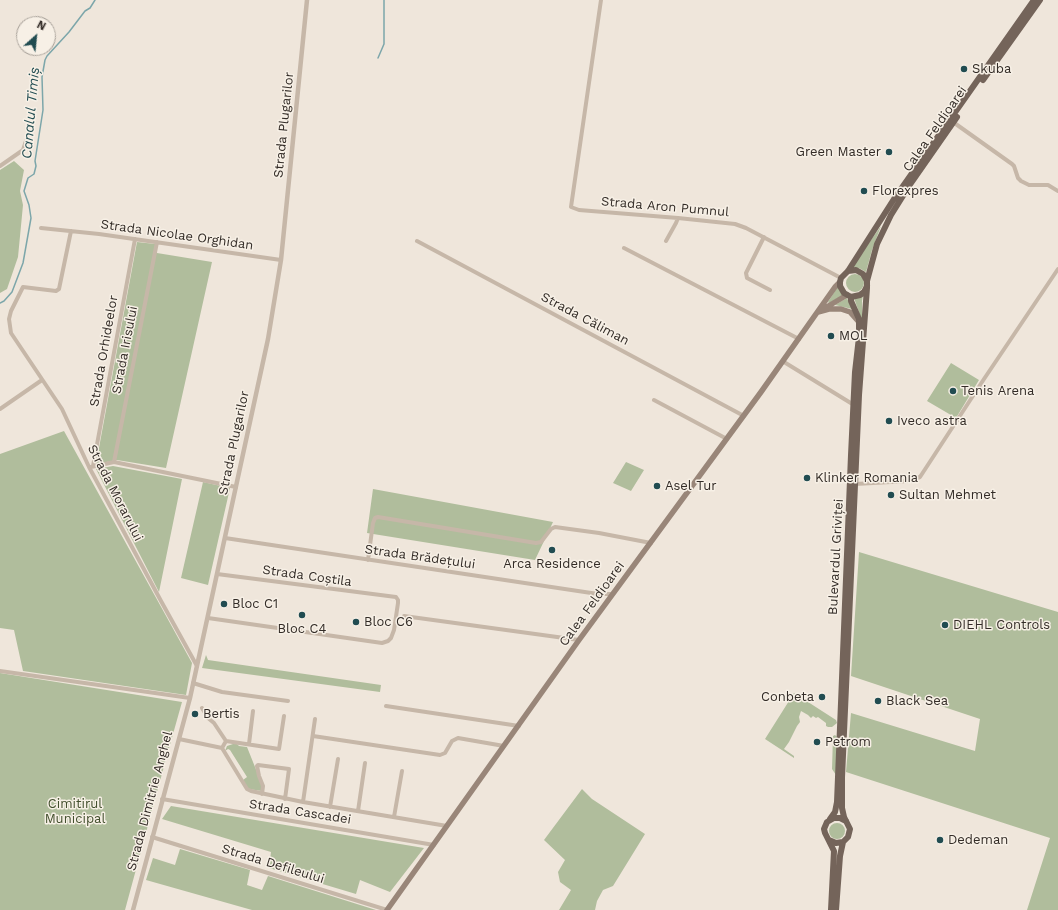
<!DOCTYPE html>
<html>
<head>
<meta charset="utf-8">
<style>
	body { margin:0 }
	#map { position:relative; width:1058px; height:910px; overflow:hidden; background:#efe6db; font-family:"Work Sans",sans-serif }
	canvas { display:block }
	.north { position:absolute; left:16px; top:16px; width:40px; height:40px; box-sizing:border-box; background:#f7f0e6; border:1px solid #a9a29a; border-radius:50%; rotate:27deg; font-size:11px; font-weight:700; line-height:16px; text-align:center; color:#332c27 }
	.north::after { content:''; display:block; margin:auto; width:14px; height:18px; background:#214c51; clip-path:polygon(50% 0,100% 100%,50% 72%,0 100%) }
</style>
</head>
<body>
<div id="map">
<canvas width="1058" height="910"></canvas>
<div class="north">N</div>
</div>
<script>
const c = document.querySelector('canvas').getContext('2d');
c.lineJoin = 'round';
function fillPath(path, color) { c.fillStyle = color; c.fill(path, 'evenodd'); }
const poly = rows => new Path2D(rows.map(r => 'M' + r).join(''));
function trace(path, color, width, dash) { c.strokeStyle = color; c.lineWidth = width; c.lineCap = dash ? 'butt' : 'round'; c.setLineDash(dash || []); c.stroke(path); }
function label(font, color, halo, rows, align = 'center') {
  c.font = font + ' "Work Sans",sans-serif'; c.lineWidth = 3; c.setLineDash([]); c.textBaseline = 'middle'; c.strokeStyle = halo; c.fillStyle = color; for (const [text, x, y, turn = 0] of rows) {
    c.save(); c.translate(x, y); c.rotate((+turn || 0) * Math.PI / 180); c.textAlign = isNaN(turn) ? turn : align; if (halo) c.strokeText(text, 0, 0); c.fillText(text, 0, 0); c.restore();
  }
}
const green = poly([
	[14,161,24,170,20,191,23,205,18,257,7,289,0,293,0,170],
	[881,226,872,250,866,272,859,268,851,268],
	[137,242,155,244,157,253,212,262,166,468,117,460,96,464],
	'846 283a9 9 0 1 1 18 0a9 9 0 1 1-18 0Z',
	[839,285,845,294,829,303,828,302],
	[863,295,862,301,862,321,854,298],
	[847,298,852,309,835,305],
	[951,363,979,380,956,418,927,401],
	[64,431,192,663,186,695,23,671,14,630,0,628,0,454],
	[626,462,644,470,631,491,613,483],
	[113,466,182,479,159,592,96,469],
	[203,482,230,488,208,585,181,578],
	[373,489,553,522,535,560,367,533],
	[859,552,1058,612,1058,910,1027,910,1050,838,846,772,851,713,975,751,980,719,851,676],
	[206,655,208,660,381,685,380,692,202,668],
	[0,673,182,702,166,759,125,910,0,910],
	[794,693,836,720,837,723,832,727,828,727,826,726,826,723,818,717,816,718,813,716,811,718,808,715,801,711,799,717,800,722,797,726,789,742,784,749,794,756,794,758,765,739],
	[835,735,837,737,836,775,832,769,833,736],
	[233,744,237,744,239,746,247,747,261,782,262,791,248,789,243,780,247,777,230,750,228,749,225,751,227,746],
	[582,789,592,799,645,834,613,886,603,890,597,901,595,910,559,910,571,890,560,882,558,872,565,860,544,840],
	[171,806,424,848,390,892,360,880,356,894,269,868,271,852,162,819],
	'829 831a8 8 0 1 1 16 0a8 8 0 1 1-16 0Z',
	[180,849,250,870,247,885,262,890,268,876,376,910,252,910,146,880,153,858,175,865]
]);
const stream = poly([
	[378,58,384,44,384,0],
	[0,303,4,301,12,292,23,263,31,218,29,205,24,191,28,178,34,174,36,166,35,161,43,110,42,77,45,60,47,56,69,32,85,11,90,8,95,0]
]);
const minor = poly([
	[601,0,571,207,579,210,678,218,735,224,746,228,841,278],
	[953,122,1012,164,1014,166,1018,178,1021,181,1029,185,1048,185,1058,191],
	[0,166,23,150,26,141],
	[41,228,99,234,281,260],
	[71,231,59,289,56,291,23,287,11,311,9,319,11,333,62,409,89,467,161,601,197,666],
	[764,237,746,273,747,278,770,290],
	[417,241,744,416],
	[666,241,676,223,678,218],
	[624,248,799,339],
	[784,362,854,405],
	[654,400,727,439],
	[0,409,42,380],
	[114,462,157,242],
	[93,466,135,239],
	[91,467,114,462,236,487],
	[855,484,909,481,920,477,984,379,1058,269],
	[225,538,598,594,612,594],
	[368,560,373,523,375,518,378,517,536,543,541,542,551,529,555,527,599,533,651,543],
	[404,616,579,640],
	[208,618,382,643,388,641,391,638,394,630,398,603,398,600,396,597,217,574],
	[0,671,190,698],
	[193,683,222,692,288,701],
	[386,706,519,726],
	[202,708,208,718,214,723,226,741,222,748],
	[313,736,440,755,445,753,452,741,458,738,504,746],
	[179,739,222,748,247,789,251,791,303,802,447,826],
	[226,741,279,749,284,716],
	[249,744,253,711],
	[262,794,263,786,259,776,257,766,258,765,289,769,285,799],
	[162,799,434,845],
	[303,802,315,719],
	[330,807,338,759],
	[358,811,365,763],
	[394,817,402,771],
	[152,837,387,910]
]);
const tertiary = poly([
	[133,910,190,698,268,339,281,260,307,0]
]);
const secondary = poly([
	[825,308,847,295],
	[818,312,829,309,841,309,850,312,858,321],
	[387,910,579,640,761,392,835,287,840,282]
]);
const primary = poly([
	[983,80,1040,0],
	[867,281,877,244,891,215,911,183,957,117],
	[867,286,864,292,860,295,851,297,844,293,840,286,840,282,841,278,848,271,894,199,1034,0],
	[830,819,835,812,837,802,851,455,855,372,859,337,859,319,851,301,851,297],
	[829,840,836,843,843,842,848,837,850,829,844,817,842,808,842,777,859,395,867,288,867,281,863,274,856,270,848,271],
	[831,910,834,851,825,833,824,829,827,822,834,818,840,818,846,821],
	[836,910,840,856,843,842]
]);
const markers = [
	[964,69,4,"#214c51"],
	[889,152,4,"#214c51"],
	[864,191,4,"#214c51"],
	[831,336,4,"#214c51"],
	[953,391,4,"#214c51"],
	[889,421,4,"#214c51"],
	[807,478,4,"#214c51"],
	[657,486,4,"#214c51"],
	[891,495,4,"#214c51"],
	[552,550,4,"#214c51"],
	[224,604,4,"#214c51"],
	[302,615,4,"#214c51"],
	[356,622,4,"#214c51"],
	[945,625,4,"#214c51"],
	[822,697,4,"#214c51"],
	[878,701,4,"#214c51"],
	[195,714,4,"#214c51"],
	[817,742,4,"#214c51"],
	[940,840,4,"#214c51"]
];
const poiNames = [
	["Skuba",972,69],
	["Green Master",881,152,"right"],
	["Florexpres",872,191],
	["MOL",839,336],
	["Tenis Arena",961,391],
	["Iveco astra",897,421],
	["Klinker Romania",815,478],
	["Asel Tur",665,486],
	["Sultan Mehmet",899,495],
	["Arca Residence",552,564,"center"],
	["Bloc C1",232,604],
	["Bloc C6",364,622],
	["DIEHL Controls",953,625],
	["Bloc C4",302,629,"center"],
	["Conbeta",814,697,"right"],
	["Black Sea",886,701],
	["Bertis",203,714],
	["Petrom",825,742],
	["Dedeman",948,840]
];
const streetNames = [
	["Strada Plugarilor",284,125,-84],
	["Calea Feldioarei",935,129,-55],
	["Strada Aron Pumnul",665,207,5],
	["Strada Nicolae Orghidan",177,235,8],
	["Strada Căliman",585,319,28],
	["Strada Irisului",125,350,-79],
	["Strada Orhideelor",104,351,-80],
	["Strada Plugarilor",234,443,-78],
	["Strada Morarului",115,493,63],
	["Strada Brădețului",420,557,8],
	["Bulevardul Griviței",836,557,-87],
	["Strada Coștila",307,576,8],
	["Calea Feldioarei",592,604,-54],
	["Strada Dimitrie Anghel",150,801,-75],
	["Strada Cascadei",300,812,9],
	["Strada Defileului",273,864,17]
];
const parkNames = [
	["Cimitirul",75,804],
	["Municipal",75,819]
];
const waterNames = [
	["Canalul Timiș",31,113,-85]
];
fillPath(green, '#b0bd9c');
trace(stream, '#7ca6aa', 1.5);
trace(minor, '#c6b7a8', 4);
trace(tertiary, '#c6b7a8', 4.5);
trace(secondary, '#998679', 5.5);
trace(primary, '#74645a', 6);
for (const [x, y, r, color] of markers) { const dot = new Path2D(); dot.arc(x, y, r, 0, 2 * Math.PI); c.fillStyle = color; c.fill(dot); trace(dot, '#f7f0e6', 1.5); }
label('13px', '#332c27', '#f7f0e6', poiNames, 'left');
label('13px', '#332c27', '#f7f0e6', streetNames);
label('13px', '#424f2d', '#f7f0e6', parkNames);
label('italic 14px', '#214c51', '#f7f0e6', waterNames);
</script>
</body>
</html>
